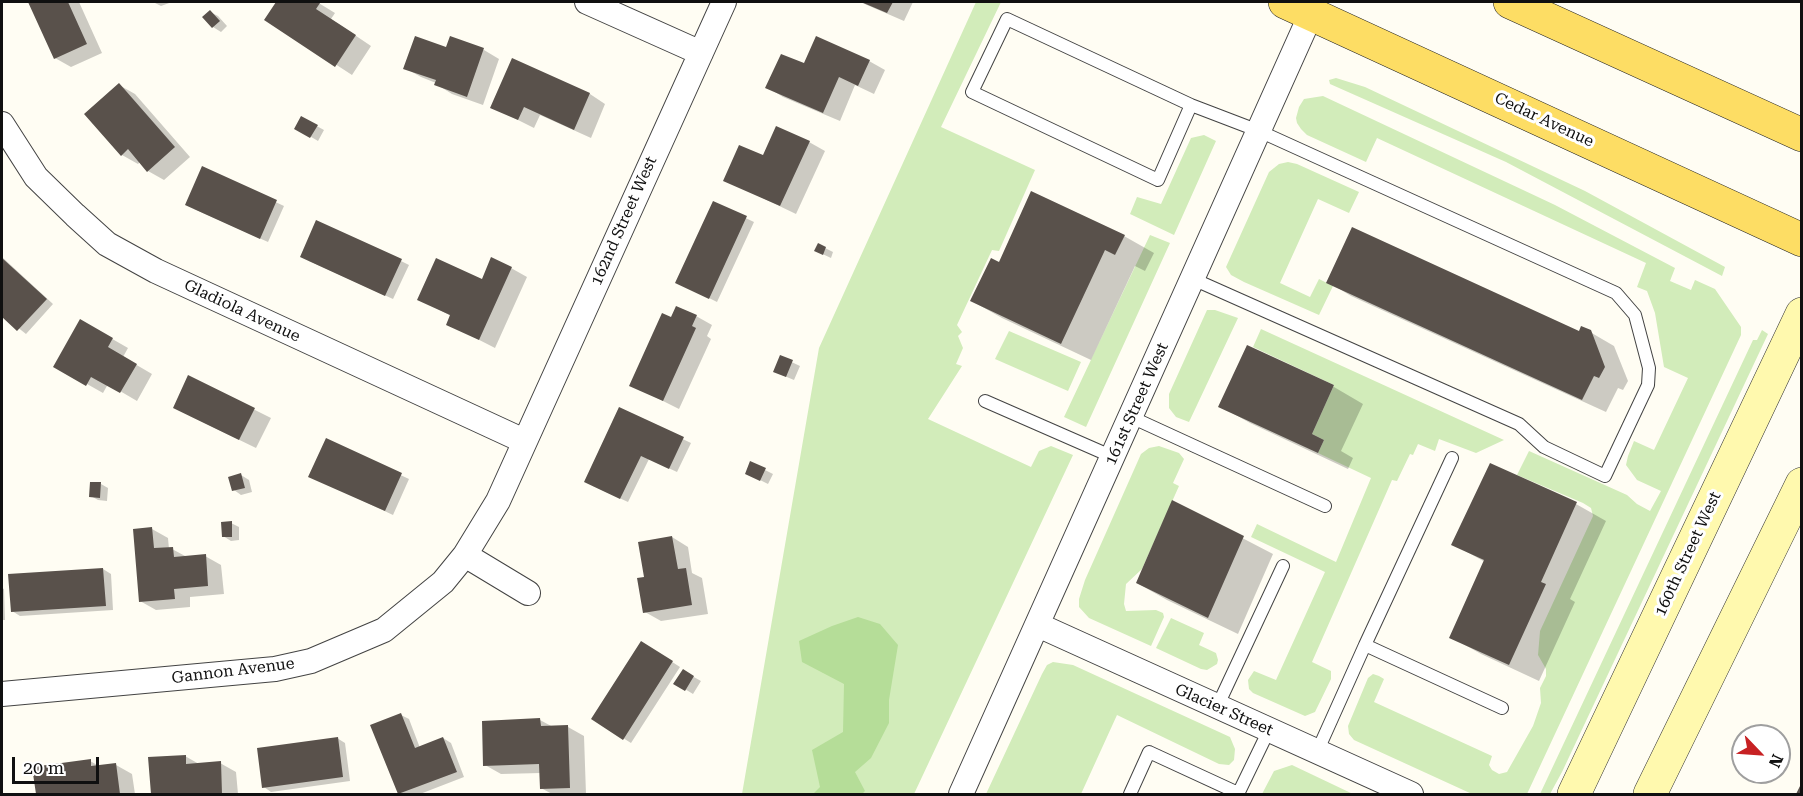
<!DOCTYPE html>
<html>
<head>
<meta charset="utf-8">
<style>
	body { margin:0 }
	#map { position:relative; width:1803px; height:796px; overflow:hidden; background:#fffdf3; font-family:"Roboto Serif",serif }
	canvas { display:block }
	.frame { position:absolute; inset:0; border:3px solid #101010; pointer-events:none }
	.north { position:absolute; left:1731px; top:724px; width:60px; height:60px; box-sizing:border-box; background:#fff; border:2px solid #9f9f9f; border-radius:50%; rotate:115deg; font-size:16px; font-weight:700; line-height:24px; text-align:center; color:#101010 }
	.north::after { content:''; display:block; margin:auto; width:21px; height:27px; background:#c72123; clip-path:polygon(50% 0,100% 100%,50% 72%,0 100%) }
	.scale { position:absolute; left:12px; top:757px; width:87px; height:27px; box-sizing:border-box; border:3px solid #101010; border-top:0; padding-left:8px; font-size:18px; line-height:21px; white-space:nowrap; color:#101010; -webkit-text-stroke:4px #fff; paint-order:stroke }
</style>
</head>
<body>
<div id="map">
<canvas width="1803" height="796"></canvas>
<div class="frame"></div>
<div class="north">N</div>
<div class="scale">20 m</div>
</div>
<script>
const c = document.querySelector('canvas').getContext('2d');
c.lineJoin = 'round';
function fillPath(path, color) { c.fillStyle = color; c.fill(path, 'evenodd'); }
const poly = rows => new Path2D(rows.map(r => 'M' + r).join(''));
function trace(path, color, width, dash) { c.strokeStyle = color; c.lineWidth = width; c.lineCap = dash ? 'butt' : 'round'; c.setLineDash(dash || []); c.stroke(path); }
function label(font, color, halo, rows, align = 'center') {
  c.font = font + ' "Roboto Serif",serif'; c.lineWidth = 6; c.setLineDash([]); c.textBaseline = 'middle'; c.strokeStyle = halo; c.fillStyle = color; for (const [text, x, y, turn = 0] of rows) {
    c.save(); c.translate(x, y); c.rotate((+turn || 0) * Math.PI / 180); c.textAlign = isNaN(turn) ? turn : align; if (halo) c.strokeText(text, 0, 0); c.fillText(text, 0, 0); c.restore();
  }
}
const green = poly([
	[976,2,1001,2,941,127,1035,170,999,251,992,250,957,325,962,332,958,336,963,348,956,364,962,366,928,419,1031,467,1039,451,1051,446,1073,455,914,794,742,794,819,348],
	[1336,78,1365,87,1585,191,1725,267,1722,276,1506,162,1330,84,1329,80],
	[1323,96,1555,205,1675,268,1670,281,1691,290,1695,280,1715,289,1741,327,1741,335,1527,794,1472,794,1354,740,1349,734,1348,726,1368,678,1373,674,1379,676,1384,679,1374,702,1492,756,1489,765,1492,770,1499,774,1507,772,1533,726,1541,703,1540,688,1546,676,1546,669,1538,655,1540,631,1593,516,1591,508,1583,503,1517,475,1529,451,1627,495,1637,504,1650,511,1661,491,1637,480,1626,465,1628,456,1634,441,1654,450,1688,378,1664,367,1655,313,1647,291,1637,287,1646,263,1377,138,1366,162,1307,135,1301,129,1297,123,1296,118,1299,107,1304,99],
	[1204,135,1216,141,1174,235,1130,214,1137,197,1161,204,1191,138],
	[1288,162,1297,164,1359,192,1349,213,1318,199,1280,283,1310,297,1319,279,1333,286,1319,315,1244,282,1231,275,1226,267,1269,172,1279,164],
	[1150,235,1170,243,1086,427,1064,417],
	[1207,310,1215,310,1238,318,1189,422,1176,417,1169,408,1169,394],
	[1261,329,1504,440,1476,453,1439,439,1435,451,1418,444,1413,455,1410,454,1397,481,1392,480,1312,662,1331,671,1331,679,1315,712,1305,716,1253,693,1249,689,1248,680,1254,671,1276,680,1325,572,1251,537,1257,524,1336,562,1371,478,1318,453,1324,440,1312,434,1334,385,1253,347],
	[1762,330,1768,334,1562,772,1550,794,1540,794,1753,340,1757,340],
	[1009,331,1081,362,1068,391,995,359],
	[1159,446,1179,453,1184,459,1173,483,1179,486,1142,569,1126,584,1124,604,1126,611,1156,610,1163,613,1164,617,1151,646,1089,618,1079,607,1079,599,1085,580,1141,454,1149,448],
	[1171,618,1204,633,1199,645,1216,653,1218,660,1217,664,1207,670,1201,669,1156,648],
	[1053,662,1073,665,1230,737,1235,749,1234,760,1229,765,1219,764,1117,715,1081,794,986,794,1042,674,1047,665],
	[1292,765,1353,794,1262,794,1274,771]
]);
const forest = poly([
	[858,617,880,624,898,645,889,700,889,723,871,758,855,772,865,791,862,794,813,794,820,787,812,750,843,732,844,684,802,662,799,641,832,626]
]);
const shadow = poly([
	[30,2,79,2,102,53,71,67,55,58],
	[153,2,172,2,161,6],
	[278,2,317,2,335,13,331,19,371,46,352,75,266,19],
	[860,2,913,2,904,21],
	[210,12,218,16,227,26,221,32,213,27,204,17],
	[451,38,484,50,499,59,483,105,452,94,436,84,436,83,421,77,405,68,447,49],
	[513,60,590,94,605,104,591,138,540,115,534,128,492,107],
	[869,61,885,70,874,94,855,85,840,121,783,97,767,87,804,65],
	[119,85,135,94,190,157,164,180,148,171,140,162,138,164,122,155],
	[302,118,324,130,318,141,296,128],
	[809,142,825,151,796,214,725,180,763,157],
	[203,168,284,206,268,242,194,209],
	[714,203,754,222,717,302,685,286],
	[1124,236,1154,253,1145,271,1135,266,1091,360,1002,318,972,301,999,264],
	[825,248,833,252,831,258,816,251],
	[2,257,53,304,26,334,2,315],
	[309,261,401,261,409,265,393,299],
	[511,268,527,277,495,348,448,324,451,316,419,299,482,280],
	[1328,282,1579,333,1590,332,1614,346,1628,381,1623,390,1618,388,1606,412,1351,296],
	[696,316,712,325,707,336,711,339,679,409,631,385,672,319],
	[81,321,128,348,123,357,152,374,137,401,108,384,103,393,55,366],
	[1248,347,1334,387,1363,404,1341,451,1353,458,1348,469,1250,423,1220,406],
	[781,357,800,366,794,380,782,375],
	[189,377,271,418,256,448,190,416],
	[620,409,691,443,677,472,649,459,628,502,593,486],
	[326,440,409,479,393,515,318,480],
	[751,463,773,474,768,484,754,477],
	[241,475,249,480,252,492,241,495,234,490],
	[101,484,108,488,107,501,98,500,91,496],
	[1173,502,1273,554,1238,634,1167,600,1137,583],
	[1576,504,1606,521,1570,599,1575,602,1539,681,1481,654,1451,637,1485,562,1453,544],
	[231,523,239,527,239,540,231,541,223,536],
	[152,529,168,538,169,549,172,549,187,557,205,556,221,565,224,594,190,597,190,607,156,610,140,601],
	[672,537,688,547,692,573,702,578,708,614,661,621,645,612,646,578],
	[103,569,111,574,113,610,20,616,12,611],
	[2,588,4,589,5,620,2,620],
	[649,647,680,667,631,743,623,738],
	[683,671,701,681,693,694,675,683],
	[401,715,409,719,420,748,443,738,451,743,464,777,420,794,400,794,372,726],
	[540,720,553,727,568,727,584,736,586,794,552,794,541,788,541,773,501,774,485,765],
	[337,738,345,743,350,781,271,792,264,787],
	[185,756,199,764,220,763,236,772,238,794,152,794,150,759],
	[90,761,101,767,116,765,132,774,135,794,37,794,33,768]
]);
const building = poly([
	[28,2,68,2,87,44,54,59],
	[276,2,318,2,320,3,316,9,356,35,335,67,264,20],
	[861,2,893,2,887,13],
	[210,10,220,21,212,28,202,17],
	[415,36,446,47,450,36,484,48,467,97,434,85,436,80,403,69],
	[816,36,870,60,858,86,839,77,823,113,765,88,781,54,804,63],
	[512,58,590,93,574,130,524,107,518,120,490,108],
	[119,83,175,147,147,172,128,149,121,156,84,114],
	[301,116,318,125,310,138,294,129],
	[776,126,810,141,780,206,723,181,739,145,763,155],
	[202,166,277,200,260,239,185,205],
	[1031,191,1125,235,1115,255,1105,250,1061,344,970,301,991,258,999,262],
	[713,201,747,216,709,299,675,283],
	[316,220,402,259,385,296,300,257],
	[1352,227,1579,331,1581,326,1591,330,1605,367,1599,378,1594,376,1582,400,1326,283],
	[818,243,826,247,823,255,814,251],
	[491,257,512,267,479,340,446,325,450,315,417,300,436,258,482,279],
	[2,258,47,299,17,331,2,317],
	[676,306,697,315,692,326,696,328,663,401,629,386,662,313,671,317],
	[80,319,113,338,108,347,137,364,120,393,91,377,86,386,53,367],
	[1247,345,1334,385,1312,434,1324,440,1318,453,1218,407],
	[780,355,793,360,786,377,773,372],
	[188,375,255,408,239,440,173,408],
	[619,407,684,437,669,469,641,456,620,499,584,482],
	[326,438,402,473,385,511,308,477],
	[750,461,766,468,760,481,745,474],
	[1490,463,1577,502,1541,582,1546,584,1509,665,1449,638,1484,560,1451,545],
	[241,473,245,488,232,491,228,477],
	[90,482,101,482,100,498,89,497],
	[1172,500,1244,536,1208,618,1136,583],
	[232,521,232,537,222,537,221,522],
	[152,527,154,548,173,547,174,557,206,554,208,586,174,589,175,599,139,602,133,529],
	[672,536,678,569,686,568,692,605,643,613,637,578,644,577,638,542],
	[103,568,106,606,11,612,8,574],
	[641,641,673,661,623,740,591,719],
	[683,669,694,676,685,691,673,684],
	[401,713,415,748,443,737,457,772,398,794,370,725],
	[540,718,541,726,568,725,570,788,540,789,539,764,483,766,482,721],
	[338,737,343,777,262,788,257,748],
	[186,755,186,764,221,761,222,794,151,794,148,757],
	[91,759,91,766,116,763,120,794,36,794,32,767],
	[1802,782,1802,794,1796,794]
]);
const service = poly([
	[1191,105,1158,180,972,92,1007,19,1191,105,1259,131,1616,293,1635,315,1649,368,1648,385,1605,476,1544,447,1519,424,1193,279],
	[985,401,1113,457],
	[1131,417,1325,506],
	[1365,645,1452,458],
	[1217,707,1283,566],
	[1317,752,1365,645,1502,708],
	[1130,794,1149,752,1238,793],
	[1238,794,1269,730]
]);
const minor = poly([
	[587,2,701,53],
	[2,124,36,177,75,215,107,244,156,271,524,441],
	[465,555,528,593],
	[1038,625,1411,794],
	[2,694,275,669,311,661,384,630,443,582,465,555,498,501,724,2],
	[961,794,1311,14]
]);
const secondary = poly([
	[1574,794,1802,314],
	[1650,794,1802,484]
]);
const primary = poly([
	[1285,2,1802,240],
	[1510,2,1802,135]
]);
const streetNames = [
	["Cedar Avenue",1544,120,25],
	["162nd Street West",624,221,-66],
	["Gladiola Avenue",242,311,25],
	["161st Street West",1137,404,-66],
	["160th Street West",1688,554,-65],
	["Gannon Avenue",233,671,-7],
	["Glacier Street",1224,710,24]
];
fillPath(green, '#d2ecba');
fillPath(forest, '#b5dd98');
fillPath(shadow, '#0003');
fillPath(building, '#59514b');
trace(service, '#434343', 14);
trace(minor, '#434343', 26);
trace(secondary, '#323232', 34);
trace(primary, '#212121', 34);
trace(service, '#fff', 12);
trace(minor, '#fff', 24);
trace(secondary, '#fff9ae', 33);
trace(primary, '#fddd64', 33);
label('16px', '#101010', '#fff', streetNames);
</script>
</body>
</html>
